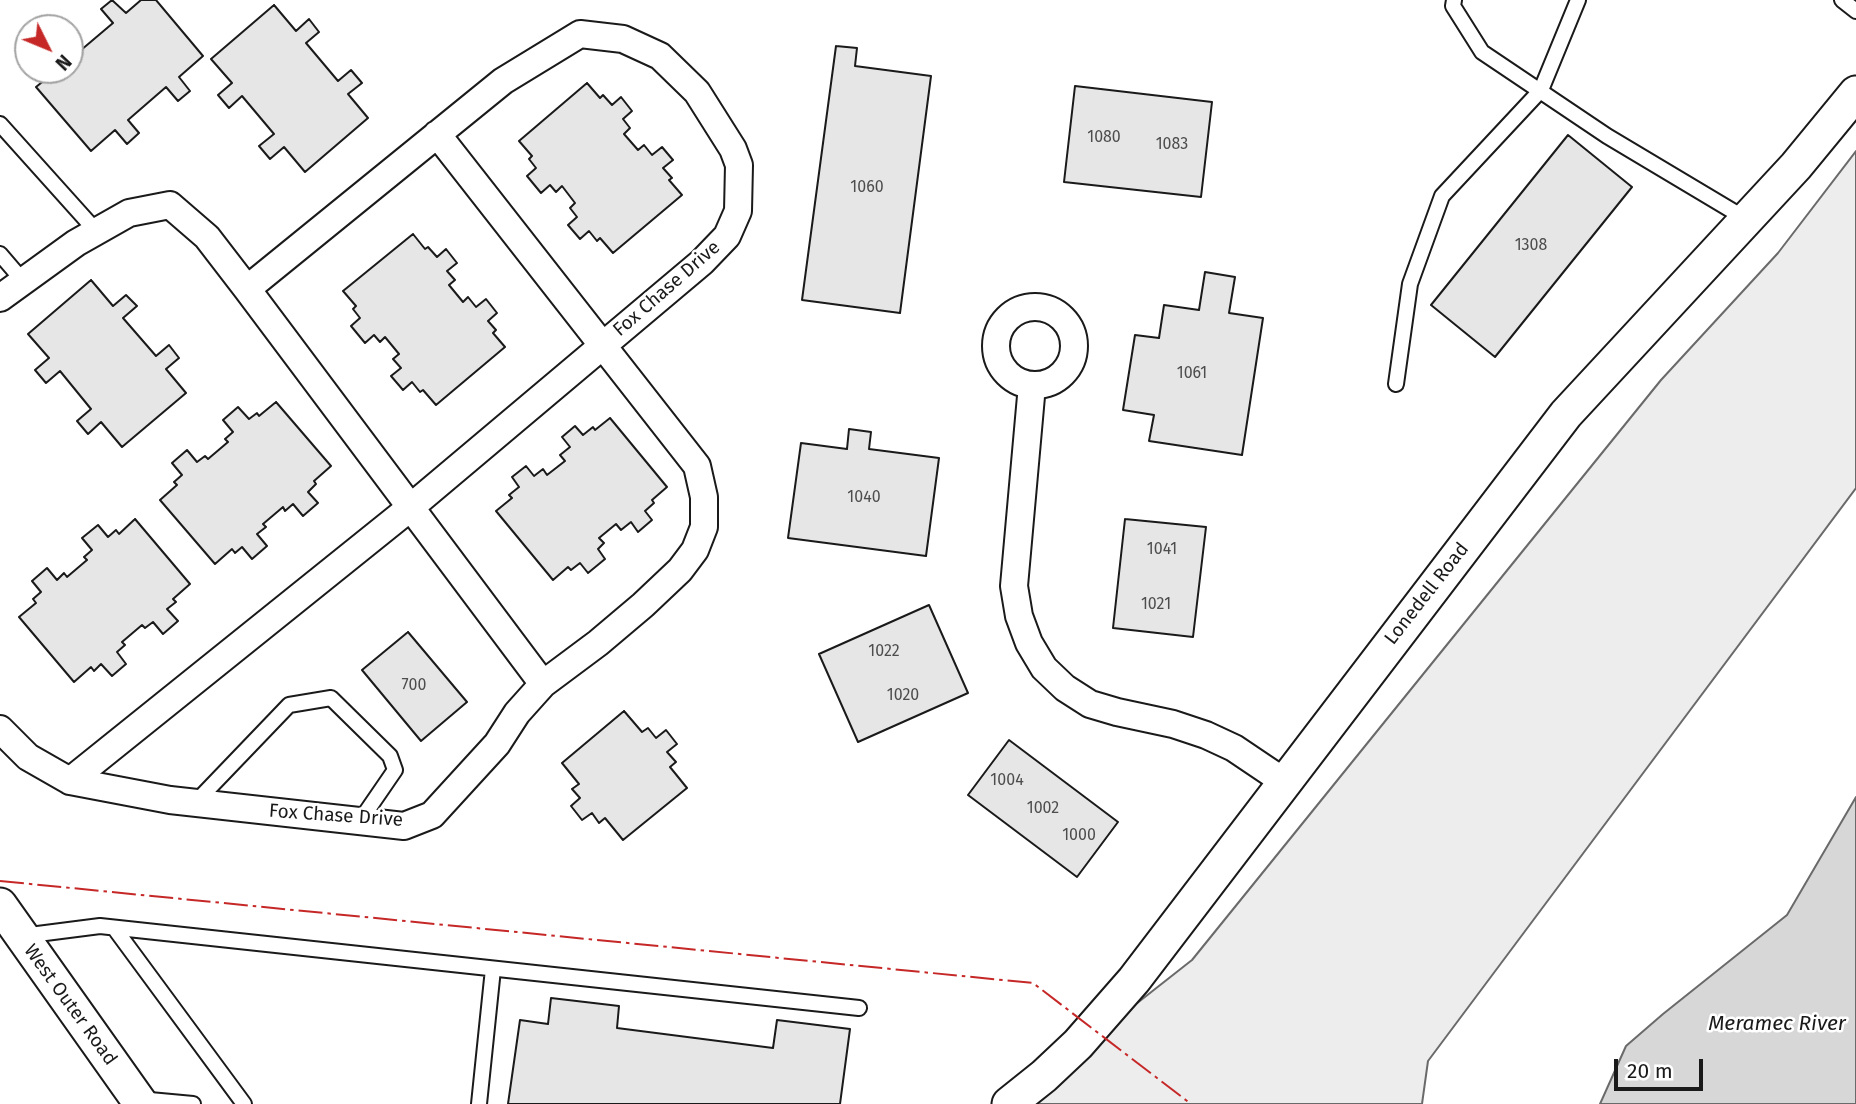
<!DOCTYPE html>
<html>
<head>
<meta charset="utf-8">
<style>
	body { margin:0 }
	#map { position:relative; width:1856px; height:1104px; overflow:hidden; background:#fff; font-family:"Fira Sans",sans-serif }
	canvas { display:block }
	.north { position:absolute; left:14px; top:14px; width:70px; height:70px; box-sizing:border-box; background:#fff; border:2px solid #a3a3a3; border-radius:50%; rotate:133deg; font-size:19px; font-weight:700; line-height:28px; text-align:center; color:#1a1a1a }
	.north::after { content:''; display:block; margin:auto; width:24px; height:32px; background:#c62828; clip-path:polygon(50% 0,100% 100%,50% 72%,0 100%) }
	.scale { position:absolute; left:1614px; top:1059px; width:89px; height:32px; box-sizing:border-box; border:4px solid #1a1a1a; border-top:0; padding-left:9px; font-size:21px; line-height:24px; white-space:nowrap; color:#1a1a1a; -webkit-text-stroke:5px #fff; paint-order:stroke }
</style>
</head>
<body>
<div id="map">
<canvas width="1856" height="1104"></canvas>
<div class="north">N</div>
<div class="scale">20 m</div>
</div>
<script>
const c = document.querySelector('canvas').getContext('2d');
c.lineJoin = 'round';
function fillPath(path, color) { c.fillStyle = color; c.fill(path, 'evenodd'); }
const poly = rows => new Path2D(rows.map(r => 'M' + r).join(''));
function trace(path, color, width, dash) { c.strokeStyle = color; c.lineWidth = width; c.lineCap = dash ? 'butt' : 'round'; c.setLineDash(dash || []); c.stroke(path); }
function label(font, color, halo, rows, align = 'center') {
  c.font = font + ' "Fira Sans",sans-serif'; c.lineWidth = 5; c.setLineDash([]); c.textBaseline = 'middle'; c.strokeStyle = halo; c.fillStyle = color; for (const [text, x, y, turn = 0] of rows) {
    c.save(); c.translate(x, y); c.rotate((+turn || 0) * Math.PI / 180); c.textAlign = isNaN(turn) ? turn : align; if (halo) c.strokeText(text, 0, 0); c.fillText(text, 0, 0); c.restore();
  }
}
const green = poly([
	[1856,151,1856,488,1428,1061,1422,1104,1037,1104,1136,1004,1192,960,1661,380,1778,253,1856,151]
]);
const water = poly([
	[1856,797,1856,1104,1600,1104,1626,1046,1663,1014,1787,915,1856,797]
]);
const building = poly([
	[112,0,126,13,141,0,156,0,203,56,179,77,190,91,178,101,166,87,128,120,139,133,127,144,115,130,91,151,36,87,57,70,70,70,70,51,74,56,113,23,101,9,112,0],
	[274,5,296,31,309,19,319,32,306,43,338,81,351,70,362,83,348,94,368,118,305,172,284,147,270,159,259,146,274,134,242,96,229,108,218,95,232,83,211,59,274,5],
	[836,46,857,48,855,66,931,76,900,313,802,300,836,46],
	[587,83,600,98,603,95,612,105,621,97,632,111,623,119,630,128,624,134,638,150,644,145,652,155,662,147,673,160,663,168,672,178,669,180,682,195,613,253,600,238,597,241,589,231,580,239,568,225,577,217,570,208,575,203,562,186,556,192,550,185,541,193,527,176,536,168,529,159,532,156,519,141,587,83],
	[1075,86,1212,102,1201,197,1064,182,1075,86],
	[1568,135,1632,187,1495,357,1431,305,1568,135],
	[413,234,425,249,428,247,437,257,446,249,457,263,447,271,455,280,449,285,463,302,468,297,476,307,486,299,497,313,488,321,496,330,493,333,505,347,436,405,423,390,420,392,412,382,403,390,391,376,401,368,393,359,399,354,385,337,380,342,374,335,365,343,351,326,360,318,353,309,356,306,343,291,413,234],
	[1205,272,1235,277,1229,313,1263,318,1242,455,1149,441,1154,415,1123,410,1135,335,1159,338,1164,305,1199,310,1205,272],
	[91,280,113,306,126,295,137,306,123,318,156,356,169,345,179,358,166,369,186,393,122,447,101,422,88,434,77,421,91,409,60,371,46,383,35,370,49,358,28,334,91,280],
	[276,402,331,466,314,481,316,484,308,492,318,503,303,516,293,504,285,511,283,507,263,524,266,527,257,534,267,546,252,559,242,547,235,553,232,549,215,564,160,500,177,485,174,482,182,475,172,463,187,450,197,462,205,456,208,459,228,442,225,439,233,432,223,420,238,407,249,419,257,413,259,416,276,402],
	[610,418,667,487,652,500,654,503,645,511,652,520,638,532,631,522,621,530,616,524,599,538,604,543,598,549,605,559,588,573,580,563,571,570,568,567,553,580,496,511,512,498,509,495,519,487,512,477,526,466,534,476,543,469,547,475,565,461,560,455,570,447,562,437,575,426,583,435,593,427,595,430,610,418],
	[849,429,871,432,869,449,939,458,926,556,788,538,801,443,847,449,849,429],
	[135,519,190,584,173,599,176,602,167,609,178,621,163,634,153,622,145,628,142,625,122,642,125,645,117,652,126,664,112,676,101,664,94,671,91,667,74,682,19,617,36,603,33,599,41,592,32,581,47,568,57,580,64,573,67,577,87,560,84,557,92,550,82,538,98,525,108,537,116,530,119,534,135,519],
	[1125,519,1206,527,1193,637,1113,628,1125,519],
	[929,605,968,693,858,742,819,654,929,605],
	[408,632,467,702,421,741,362,670,408,632],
	[624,711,642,732,648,728,656,738,666,730,677,744,667,752,676,762,670,767,687,788,623,840,605,818,599,823,592,813,582,820,571,806,580,798,572,789,579,784,562,763,624,711],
	[1009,740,1118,822,1077,877,968,795,1009,740],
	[551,998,619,1006,617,1028,773,1048,777,1020,850,1029,840,1104,508,1104,520,1020,548,1024,551,998]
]);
const service = poly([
	[1454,0,1453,6,1482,52,1607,136,1746,219],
	[1842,0,1856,11],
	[0,124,97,232],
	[0,254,24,282],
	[1396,384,1410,284,1442,196,1541,90,1578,0],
	[195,803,289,705,331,698,390,756,395,770,360,821],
	[115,929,244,1104],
	[22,936,100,926,859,1008],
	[139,1099,193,1104],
	[479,1104,493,969]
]);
const minor = poly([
	[0,298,76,243,129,213,170,205,207,237,247,289,543,684],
	'996 346a39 39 0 1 1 78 0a39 39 0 1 1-78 0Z',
	[1032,385,1014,586,1019,616,1029,643,1044,668,1065,688,1090,704,1117,712,1173,724,1206,735,1234,748,1283,781],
	[0,729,28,757,70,781,170,800,404,826,432,815,497,744,517,713,543,684,598,643,643,605,680,570,695,550,704,527,704,497,697,466,437,134],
	[70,781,411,507,702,262,727,236,738,211,739,165,733,149,697,92,660,56,623,39,580,34,503,81,247,289]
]);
const tertiary = poly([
	[0,905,141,1104],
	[1009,1104,1044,1076,1078,1044,1134,980,1566,414,1796,166,1856,93]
]);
const power = poly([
	[0,881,1033,983,1191,1104]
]);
const numberNames = [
	["1080",1104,138],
	["1083",1172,145],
	["1060",867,188],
	["1308",1531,246],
	["1061",1192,374],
	["1040",864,498],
	["1041",1162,550],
	["1021",1156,605],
	["1022",884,652],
	["700",414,686],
	["1020",903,696],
	["1004",1007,781],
	["1002",1043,809],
	["1000",1079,836]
];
const streetNames = [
	["Fox Chase Drive",667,289,-41],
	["Lonedell Road",1427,594,-52],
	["Fox Chase Drive",336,816,4],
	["West Outer Road",70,1005,54]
];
const waterNames = [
	["Meramec River",1777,1024]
];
fillPath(green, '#ededed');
trace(green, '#6a6a6a', 2);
fillPath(water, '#d7d7d7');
trace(water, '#6a6a6a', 2);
fillPath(building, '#e6e6e6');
trace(building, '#1a1a1a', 2);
trace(service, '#1a1a1a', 18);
trace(minor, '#1a1a1a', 30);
trace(tertiary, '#1a1a1a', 37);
trace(service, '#fff', 14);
trace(minor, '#fff', 26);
trace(tertiary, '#fff', 33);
trace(power, '#c62828', 2, [24, 5, 3.5, 5]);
label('16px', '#4d4d4d', null, numberNames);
label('19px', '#1a1a1a', '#fff', streetNames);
label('italic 21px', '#1a1a1a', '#fff', waterNames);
</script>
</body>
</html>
